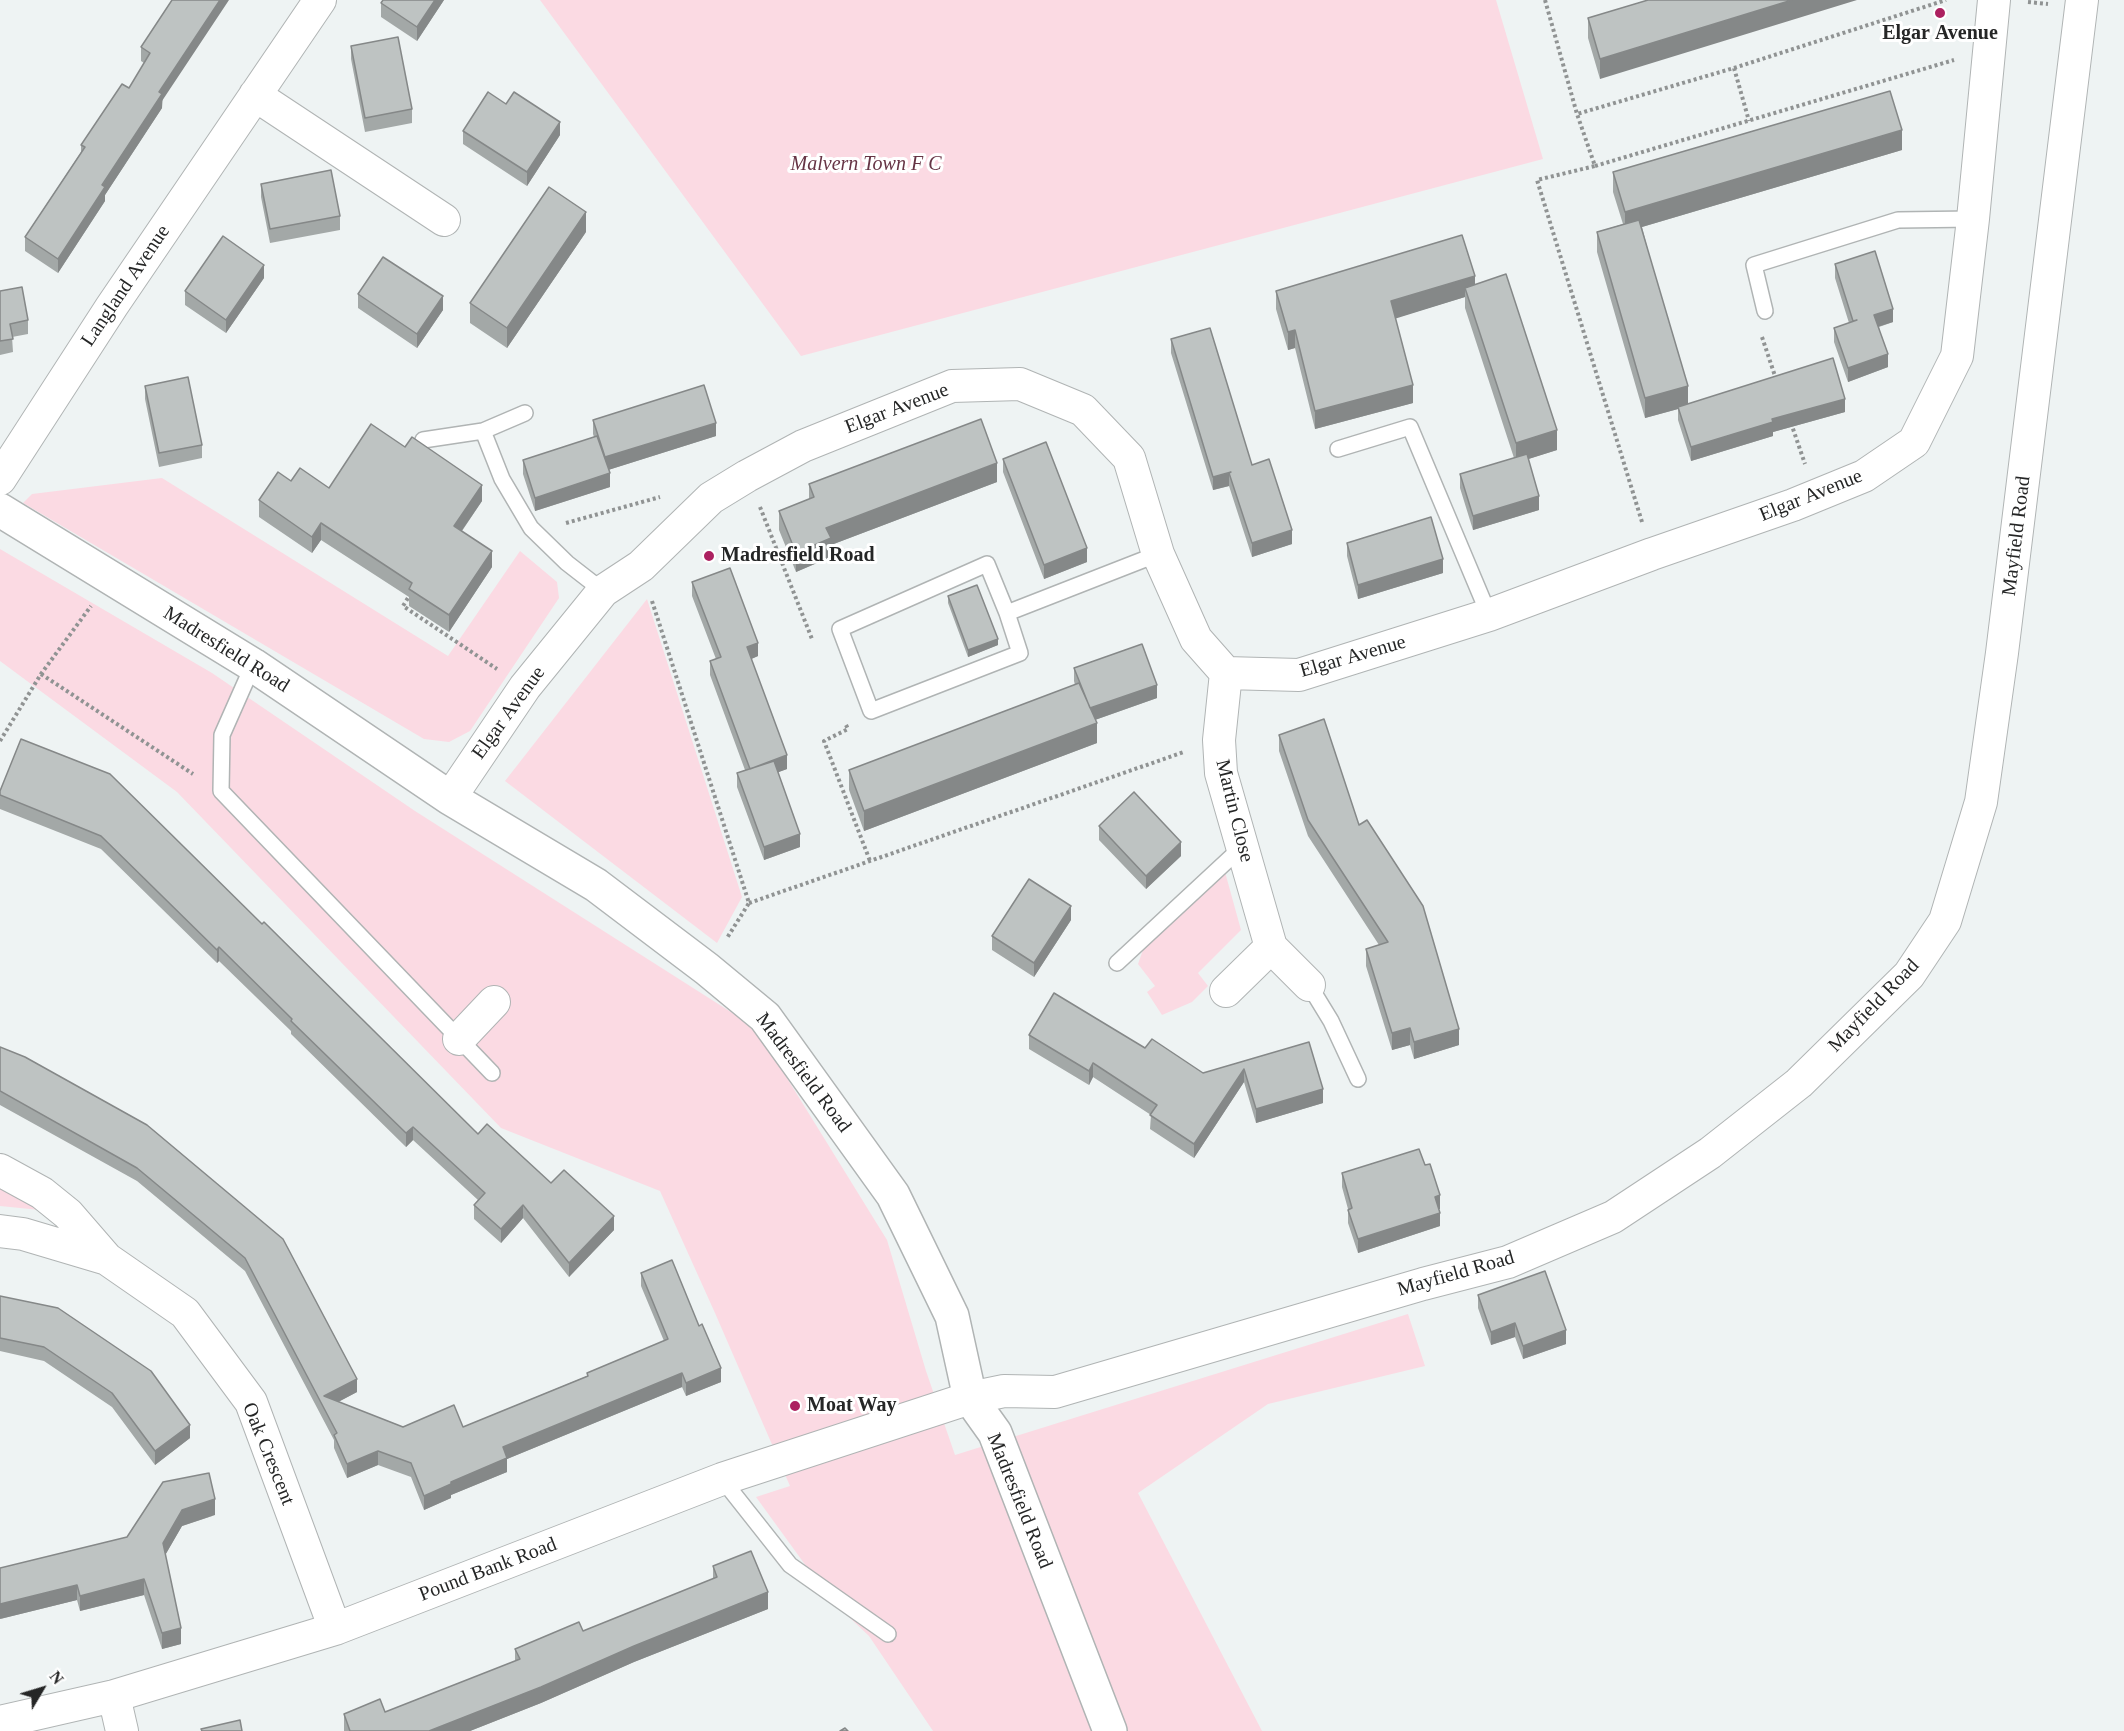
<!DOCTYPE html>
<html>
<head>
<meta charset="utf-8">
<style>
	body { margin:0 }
	#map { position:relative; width:2124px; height:1731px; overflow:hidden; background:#eef3f3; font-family:Georgia,serif }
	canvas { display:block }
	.north { position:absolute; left:12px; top:1659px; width:60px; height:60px; -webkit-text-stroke:4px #fff; paint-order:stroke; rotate:52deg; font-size:16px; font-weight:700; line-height:24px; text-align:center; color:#252626 }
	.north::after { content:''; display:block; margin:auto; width:21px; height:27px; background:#252626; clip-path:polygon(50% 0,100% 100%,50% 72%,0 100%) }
</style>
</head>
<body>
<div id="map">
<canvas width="2124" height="1731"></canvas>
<div class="north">N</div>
</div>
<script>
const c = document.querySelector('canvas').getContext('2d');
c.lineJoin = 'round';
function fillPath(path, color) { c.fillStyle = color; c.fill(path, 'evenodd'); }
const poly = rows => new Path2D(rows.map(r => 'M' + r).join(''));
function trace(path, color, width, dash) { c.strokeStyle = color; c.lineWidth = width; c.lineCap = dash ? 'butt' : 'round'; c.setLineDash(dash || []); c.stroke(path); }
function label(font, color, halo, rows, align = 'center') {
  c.font = font + ' Georgia,serif'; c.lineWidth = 6; c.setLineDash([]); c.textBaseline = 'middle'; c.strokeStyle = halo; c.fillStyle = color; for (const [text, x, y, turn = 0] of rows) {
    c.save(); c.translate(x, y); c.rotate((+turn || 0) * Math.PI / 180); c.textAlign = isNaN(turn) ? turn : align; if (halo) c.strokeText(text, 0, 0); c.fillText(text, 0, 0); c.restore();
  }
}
const green = poly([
	[540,0,1496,0,1543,159,801,356],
	[162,478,448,656,520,551,557,582,559,598,470,731,449,742,424,739,23,503,32,494],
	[0,549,212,673,415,811,756,1028,887,1240,926,1371,955,1455,1408,1314,1425,1366,1268,1404,1138,1493,1262,1731,933,1731,869,1636,830,1599,756,1497,790,1486,715,1313,660,1191,501,1128,177,792,0,661],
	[647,599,742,897,717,943,505,781],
	[1225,872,1241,930,1198,973,1208,986,1192,1002,1162,1015,1147,992,1155,986,1138,964,1144,947],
	[0,1188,40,1210,0,1206]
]);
const path = poly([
	[1545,0,1577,114],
	[2028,2,2048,4],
	[1734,68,1749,121],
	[1595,166,1954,60],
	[1762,337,1776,379],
	[1791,423,1805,464],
	[760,507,812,639],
	[1642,522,1537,180,1595,166,1577,114,1734,68,1946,0],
	[566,523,660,497],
	[411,593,403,606,497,669],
	[652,601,749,903,727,938],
	[41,674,193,774],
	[846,725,848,729,824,741,870,861],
	[0,741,41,674,91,606],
	[749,903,1184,752]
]);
const lane = poly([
	[1765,311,1754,265,1898,220,1973,219],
	[483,431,502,479,531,528,567,563,603,591],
	[423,440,483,431,525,413],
	[1338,449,1410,427,1489,615],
	[1007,613,1020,653,871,711,840,629,987,564,1007,613,1158,554],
	[253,665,222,735,221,791,492,1073],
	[1117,963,1242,847],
	[1309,985,1331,1021,1358,1079],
	[722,1479,790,1565,888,1634]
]);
const street = poly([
	[255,95,444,220],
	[0,479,112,306,320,0],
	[1226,673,1219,740,1221,773,1271,947,1309,985],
	[450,798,525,687,603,591,641,566,711,498,747,476,803,446,952,386,1020,384,1083,410,1129,458,1158,554,1196,639,1226,673,1299,675,1489,615,1652,554,1793,505,1864,476,1914,442,1957,356,1973,219,1994,0],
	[1226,991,1271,947],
	[459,1039,494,1002],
	[0,1170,42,1193,68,1214,107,1259],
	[0,1231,23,1234,107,1259,185,1313,251,1402,335,1629],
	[114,1696,122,1731],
	[0,1722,114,1696,335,1629,722,1479,970,1398,1004,1391,1055,1392,1423,1284,1508,1262,1613,1217,1710,1153,1799,1083,1909,975,1945,921,1981,802,2002,653,2082,0]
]);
const secondary = poly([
	[0,510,253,665,450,798,596,885,707,969,765,1017,893,1195,952,1316,970,1398,995,1433,1110,1731]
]);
const wall = poly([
	[172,0,162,108,105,195,105,201,58,273,25,251,25,237,81,152,81,145,129,88,144,63,141,61,141,47],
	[383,0,444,0,417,41,381,17,381,3],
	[1648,0,1600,79,1588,38,1588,18],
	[351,46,412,109,412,123,365,132,351,59],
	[506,104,560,135,527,186,463,144,463,131],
	[1902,150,1642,227,1688,404,1845,412,1773,432,1773,436,1691,461,1678,420,1678,409,1645,418,1597,252,1597,232,1623,224,1613,192,1613,172],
	[261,184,340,216,340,230,270,243,261,197],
	[586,232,507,348,470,323,470,303],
	[1835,264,1893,322,1879,327,1888,367,1848,382,1834,342,1834,328,1849,323,1835,278],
	[264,278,226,333,185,305,185,291],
	[1475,285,1557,450,1528,459,1539,510,1473,530,1460,488,1460,474,1514,458,1465,308,1465,297,1395,318,1413,403,1315,429,1295,348,1288,350,1276,309,1276,291],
	[0,291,28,320,28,334,12,337,13,352,0,355],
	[358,294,443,310,417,348,358,308],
	[1171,339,1252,465,1292,544,1252,557,1229,486,1213,490,1171,353],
	[145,386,202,445,202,458,159,467,145,399],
	[593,420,716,436,608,470,610,487,535,511,523,474,523,460,594,437,593,434],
	[1003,459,1087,562,1044,579,1003,472],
	[291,481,329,488,482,501,462,531,492,567,449,632,409,606,409,597,321,540,312,553,259,517,259,500],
	[997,482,831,545,831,557,796,572,779,530,779,511,809,499,809,484],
	[1347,543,1443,573,1358,599,1347,556],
	[692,582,758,656,751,659,787,769,778,772,800,847,764,860,737,787,737,773,745,770,710,675,710,661,716,659,692,596],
	[948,596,998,645,968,657,948,603],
	[1074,668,1157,698,1095,720,1097,743,864,831,849,790,849,770,1075,685,1074,681],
	[1279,735,1359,825,1459,1045,1414,1059,1410,1045,1392,1050,1366,966,1366,949,1379,945,1308,836,1279,751],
	[21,739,262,924,478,1134,551,1183,614,1230,569,1277,523,1218,501,1243,474,1219,474,1205,478,1200,413,1140,406,1147,291,1034,291,1031,219,961,217,963,101,849,0,809,0,791],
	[1099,826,1181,856,1146,889,1099,840],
	[1071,920,1034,977,992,950,992,936],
	[1029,1035,1145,1048,1203,1073,1309,1042,1323,1103,1256,1123,1244,1082,1194,1158,1150,1129,1151,1115,1093,1077,1089,1085,1029,1049],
	[0,1047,147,1125,357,1392,338,1402,403,1427,463,1427,587,1376,587,1373,664,1341,641,1286,641,1273,721,1382,686,1396,682,1387,507,1459,507,1472,451,1495,451,1498,424,1510,411,1477,378,1465,347,1478,334,1448,334,1440,245,1271,137,1181,0,1105],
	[1342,1173,1440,1209,1439,1209,1440,1226,1358,1253,1348,1223,1348,1209,1342,1187],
	[1478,1295,1566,1344,1523,1359,1515,1337,1491,1345,1478,1308],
	[0,1296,190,1438,155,1465,112,1407,44,1361,0,1351],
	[215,1515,182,1526,165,1555,181,1644,162,1649,144,1595,80,1611,77,1600,0,1619,127,1537],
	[713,1566,768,1609,634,1662,541,1703,470,1731,344,1731,344,1714,385,1712,515,1661,515,1649,583,1631,713,1579]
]);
const shadedWall = poly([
	[220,0,229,0,162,101,162,108,105,195,105,201,58,273,58,259,159,92],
	[435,0,444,0,417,41,417,27],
	[1792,0,1857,0,1600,79,1600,59],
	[560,122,560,135,527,186,527,172],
	[1902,130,1902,150,1625,232,1625,212],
	[586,212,586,232,507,348,507,328],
	[264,265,264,278,226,333,226,320],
	[1475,276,1475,294,1465,288,1465,297,1391,320,1391,301],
	[443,296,443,310,417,348,417,334],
	[1893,309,1893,322,1874,328,1874,315],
	[1295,330,1295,348,1288,350,1288,332],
	[1888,354,1888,367,1848,382,1848,368],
	[1413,385,1413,403,1315,429,1315,411],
	[1688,386,1688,406,1678,407,1678,409,1645,418,1645,398],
	[1845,399,1845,412,1773,432,1773,436,1691,461,1691,447,1772,419],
	[716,423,716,436,605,471,605,457],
	[1557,430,1557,450,1516,463,1516,443],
	[997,463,997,482,831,545,831,557,796,572,796,553,826,528],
	[610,473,610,487,535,511,535,498],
	[1229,473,1229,486,1213,490,1213,477],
	[482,485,482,501,454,542,454,526],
	[1539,496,1539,510,1473,530,1473,516],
	[321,523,321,540,312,553,312,537],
	[1292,530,1292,544,1252,557,1252,543],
	[1087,548,1087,562,1044,579,1044,565],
	[492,551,492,567,449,632,449,615],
	[1443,559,1443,573,1358,599,1358,585],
	[998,639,998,645,968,657,968,650],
	[758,643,758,656,747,661,747,647],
	[1157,685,1157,698,1089,722,1089,708],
	[1097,723,1097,743,864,831,864,811],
	[787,755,787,769,750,783,750,769],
	[800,834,800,847,764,860,764,847],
	[1181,842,1181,856,1146,889,1146,876],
	[1071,906,1071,920,1034,977,1034,963],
	[219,947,219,961,217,963,217,950],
	[1410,1028,1410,1045,1392,1050,1392,1033],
	[1459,1029,1459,1045,1414,1059,1414,1042],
	[1093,1063,1093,1077,1089,1085,1089,1071],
	[1244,1069,1244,1082,1194,1158,1194,1144],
	[1323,1089,1323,1103,1256,1123,1256,1109],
	[413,1127,413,1140,406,1147,406,1133],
	[1440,1195,1440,1209,1435,1211,1435,1197],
	[523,1205,523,1218,501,1243,501,1229],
	[1440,1213,1440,1226,1358,1253,1358,1239],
	[614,1216,614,1230,569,1277,569,1263],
	[1515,1323,1515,1337,1491,1345,1491,1332],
	[1566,1330,1566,1344,1523,1359,1523,1346],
	[721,1368,721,1382,686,1396,686,1383],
	[682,1373,682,1387,507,1459,507,1472,451,1495,451,1498,424,1510,424,1496,451,1482,503,1447],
	[357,1379,357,1392,325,1409,324,1396],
	[190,1425,190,1438,155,1465,155,1451],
	[378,1451,378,1465,347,1478,347,1464],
	[215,1499,215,1515,182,1526,163,1559,163,1543,182,1510],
	[144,1579,144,1595,80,1611,80,1596],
	[77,1585,77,1600,0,1619,0,1604],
	[768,1592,768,1609,634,1662,541,1703,470,1731,429,1731,634,1646],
	[181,1628,181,1644,162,1649,162,1633]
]);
const building = poly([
	[172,0,220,0,159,92,162,94,102,185,105,187,58,259,25,237,85,147,81,145,122,84,129,88,150,53,141,47,172,0],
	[383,0,435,0,417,27,381,3,383,0],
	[1648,0,1792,0,1600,59,1588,18,1648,0],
	[398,37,412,109,365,118,351,46,398,37],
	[1890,91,1902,130,1625,212,1613,172,1890,91],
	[488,92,506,104,514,92,560,122,527,172,463,131,488,92],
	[331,170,340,216,270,229,261,184,331,170],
	[549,187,586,212,507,328,470,303,549,187],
	[1639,220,1688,386,1645,398,1597,232,1639,220],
	[1462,235,1475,276,1391,301,1413,385,1315,411,1295,330,1288,332,1276,291,1462,235],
	[223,236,264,265,226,320,185,291,223,236],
	[1875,251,1893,309,1874,315,1888,354,1848,368,1834,328,1857,320,1853,321,1835,264,1875,251],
	[383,257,443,296,417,334,358,294,383,257],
	[1506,274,1557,430,1516,443,1465,288,1506,274],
	[22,287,28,320,10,324,13,339,0,341,0,291,22,287],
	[1210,328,1252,465,1269,459,1292,530,1252,543,1229,473,1231,472,1213,477,1171,339,1210,328],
	[1833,358,1845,399,1772,419,1773,422,1691,447,1678,407,1833,358],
	[188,377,202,445,159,453,145,386,188,377],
	[704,385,716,423,605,457,593,420,704,385],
	[981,419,997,463,826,528,831,538,796,553,779,511,814,497,809,484,981,419],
	[371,424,405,447,412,437,482,485,454,526,492,551,449,615,409,589,412,583,321,523,312,537,259,500,278,472,291,481,300,468,329,488,371,424],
	[597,436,610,473,535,498,523,460,597,436],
	[1046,442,1087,548,1044,565,1003,459,1046,442],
	[1527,454,1539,496,1473,516,1460,474,1527,454],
	[1431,517,1443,559,1358,585,1347,543,1431,517],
	[730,568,758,643,747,647,787,755,750,769,710,661,721,657,692,582,730,568],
	[977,585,998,639,968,650,948,596,977,585],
	[1142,644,1157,685,1090,708,1074,668,1142,644],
	[1079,683,1097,723,864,811,849,770,1079,683],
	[1324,719,1359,825,1367,820,1423,906,1459,1029,1414,1042,1410,1028,1392,1033,1366,949,1388,942,1308,820,1279,735,1324,719],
	[21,739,110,774,262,924,264,922,478,1134,487,1124,551,1183,564,1170,614,1216,569,1263,523,1205,501,1229,474,1205,485,1193,413,1127,406,1133,291,1021,292,1019,219,947,217,950,101,836,0,795,0,791,21,739],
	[774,761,800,834,764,847,737,773,774,761],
	[1134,792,1181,842,1146,876,1099,826,1134,792],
	[1029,879,1071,906,1034,963,992,936,1029,879],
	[1054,993,1145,1048,1152,1039,1203,1073,1309,1042,1323,1089,1256,1109,1244,1069,1194,1144,1150,1115,1157,1105,1093,1063,1089,1071,1029,1035,1054,993],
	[0,1047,25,1057,147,1125,283,1239,357,1379,324,1396,403,1427,454,1405,463,1427,588,1376,587,1373,668,1339,641,1273,672,1260,699,1326,702,1324,721,1368,686,1383,682,1373,503,1447,507,1458,451,1482,451,1484,424,1496,411,1463,378,1451,347,1464,334,1435,337,1433,245,1258,137,1168,0,1091,0,1047],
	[1419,1149,1425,1165,1430,1164,1440,1195,1435,1197,1440,1213,1358,1239,1348,1210,1352,1208,1342,1173,1419,1149],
	[1545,1271,1566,1330,1523,1346,1515,1323,1491,1332,1478,1295,1545,1271],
	[0,1296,58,1308,151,1371,190,1425,155,1451,112,1393,44,1347,0,1338,0,1296],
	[209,1473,215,1499,182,1510,163,1543,181,1628,162,1633,144,1579,80,1596,77,1585,0,1604,0,1568,127,1537,163,1482,209,1473],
	[751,1551,768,1592,634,1646,541,1687,429,1731,350,1731,344,1714,380,1699,385,1712,520,1659,515,1649,579,1622,583,1631,717,1577,713,1566,751,1551],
	[240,1720,242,1731,202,1731,201,1729,240,1720],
	[845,1728,848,1731,840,1731,845,1728]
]);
const markers = [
	[1940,13,6,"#ac2160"],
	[709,556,6,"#ac2160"],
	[795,1406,6,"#ac2160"]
];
const poiNames = [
	["Elgar Avenue",1940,34,"center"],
	["Madresfield Road",721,556],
	["Moat Way",807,1406]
];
const parkNames = [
	["Malvern Town F C",866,165]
];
const streetNames = [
	["Langland Avenue",126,286,-56],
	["Elgar Avenue",897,409,-21],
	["Elgar Avenue",1811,496,-22],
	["Mayfield Road",2017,536,-83],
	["Madresfield Road",226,650,32],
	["Elgar Avenue",1353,657,-16],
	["Elgar Avenue",509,713,-54],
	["Martin Close",1234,811,76],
	["Mayfield Road",1874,1006,-46],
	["Madresfield Road",803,1073,53],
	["Mayfield Road",1456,1274,-16],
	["Oak Crescent",268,1454,68],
	["Madresfield Road",1019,1501,68],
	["Pound Bank Road",488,1570,-21]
];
fillPath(green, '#fbdae3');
trace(lane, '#b0b4b4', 18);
trace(street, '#b0b4b4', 34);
trace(secondary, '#b0b4b4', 36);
trace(path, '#909393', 4, [3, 3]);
trace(lane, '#fff', 15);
trace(street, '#fff', 32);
trace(secondary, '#fff', 33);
fillPath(wall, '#a3a8a7');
fillPath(shadedWall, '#858888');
fillPath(building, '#bec3c2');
trace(building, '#858888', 1.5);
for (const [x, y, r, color] of markers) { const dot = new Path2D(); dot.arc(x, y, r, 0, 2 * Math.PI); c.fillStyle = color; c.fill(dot); trace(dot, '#fff', 2); }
label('bold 20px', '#252626', '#fff', poiNames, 'left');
label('italic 20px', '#663445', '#fff', parkNames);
label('20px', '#252626', '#fff', streetNames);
</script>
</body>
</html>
